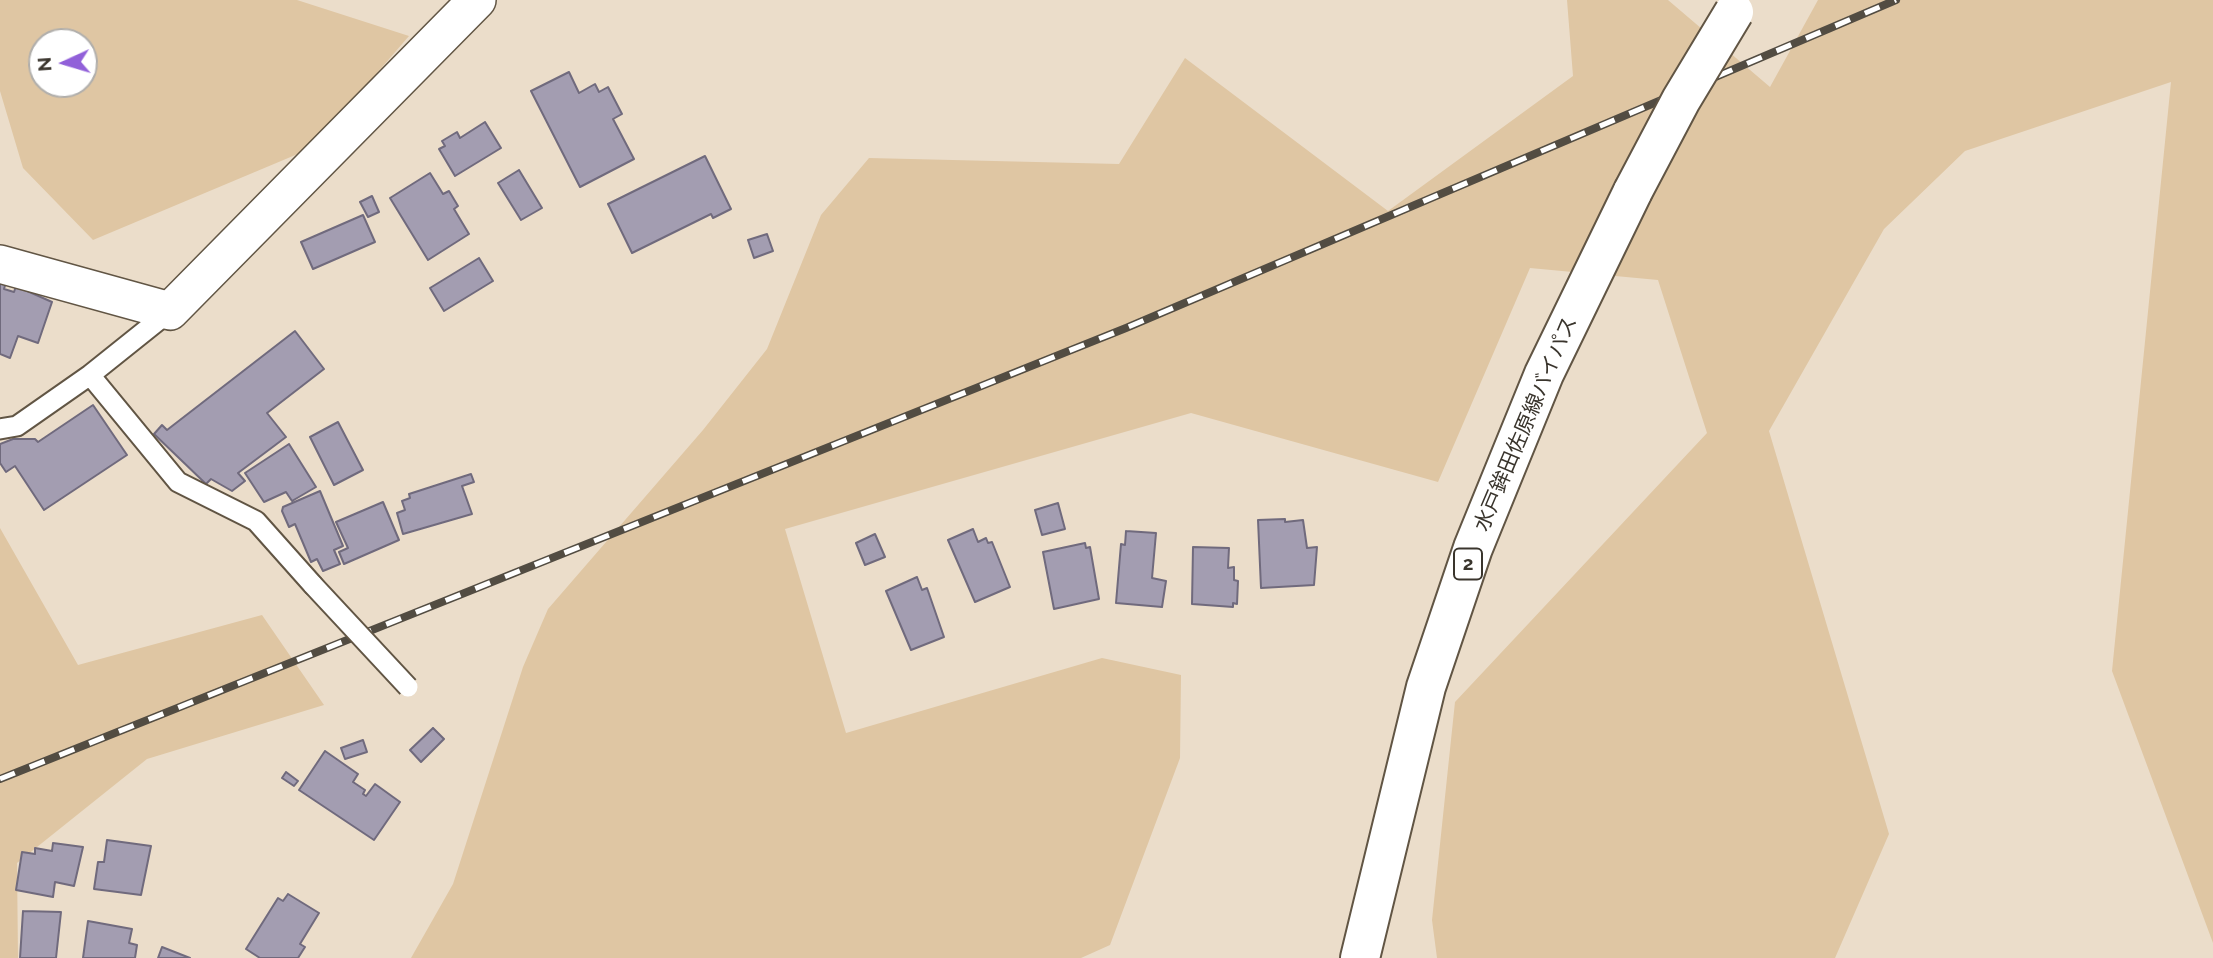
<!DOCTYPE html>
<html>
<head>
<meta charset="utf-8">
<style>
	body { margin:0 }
	#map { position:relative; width:2213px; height:958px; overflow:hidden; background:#ebddca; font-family:Raleway,sans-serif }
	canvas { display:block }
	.north { position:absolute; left:28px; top:28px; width:70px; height:70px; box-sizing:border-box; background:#fff; border:2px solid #b0aeab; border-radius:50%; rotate:266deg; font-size:19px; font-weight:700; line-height:28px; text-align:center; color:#3a352d }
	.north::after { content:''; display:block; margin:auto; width:24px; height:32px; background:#9160d9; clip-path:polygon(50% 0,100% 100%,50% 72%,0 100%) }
</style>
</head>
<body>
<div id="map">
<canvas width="2213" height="958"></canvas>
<div class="north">N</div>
</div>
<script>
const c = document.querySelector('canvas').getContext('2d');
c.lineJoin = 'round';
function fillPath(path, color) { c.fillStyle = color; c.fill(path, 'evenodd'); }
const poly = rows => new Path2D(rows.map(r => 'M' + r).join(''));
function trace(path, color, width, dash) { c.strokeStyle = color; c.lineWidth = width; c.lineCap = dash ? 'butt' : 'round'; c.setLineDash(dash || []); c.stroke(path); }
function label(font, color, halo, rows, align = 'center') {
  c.font = font + ' Raleway,"Noto Sans JP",sans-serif'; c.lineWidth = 5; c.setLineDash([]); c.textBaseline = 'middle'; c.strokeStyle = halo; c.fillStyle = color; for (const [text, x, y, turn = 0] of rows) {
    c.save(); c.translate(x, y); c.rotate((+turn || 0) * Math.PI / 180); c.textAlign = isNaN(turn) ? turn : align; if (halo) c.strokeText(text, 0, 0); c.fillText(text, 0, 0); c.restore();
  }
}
const green = poly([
	[0,0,297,0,409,36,312,148,93,240,23,168,0,91],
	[42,42,84,42,84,84,42,84],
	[1567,0,1668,0,1770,87,1818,0,2213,0,2213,943,2112,671,2171,82,1965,151,1884,229,1769,431,1889,834,1835,958,1437,958,1432,920,1455,702,1707,433,1658,280,1530,268,1438,482,1191,413,785,529,846,733,1102,658,1181,675,1180,758,1110,945,1081,958,411,958,453,884,523,667,548,609,703,430,767,349,821,215,869,158,1119,164,1185,58,1388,211,1573,76],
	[0,528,78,665,262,615,324,705,147,759,17,863,18,958,0,958]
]);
const building = poly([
	[569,72,579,93,595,84,599,92,608,87,622,114,613,119,634,159,580,187,531,91,569,72],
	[485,122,501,148,455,176,439,149,445,146,442,141,457,132,460,138,485,122],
	[705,156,731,209,713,218,711,214,632,253,608,204,705,156],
	[519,170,542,208,521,220,498,183,519,170],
	[430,173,443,194,449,191,458,206,454,209,469,234,428,260,390,198,430,173],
	[372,196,379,212,368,217,360,202,372,196],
	[363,215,375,242,313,269,301,242,363,215],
	[767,234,773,251,754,258,748,240,767,234],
	[479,258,493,281,444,311,430,288,479,258],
	[0,280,6,282,4,289,14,292,16,286,52,302,38,343,18,336,10,358,0,354,0,280],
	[295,331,324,369,267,413,286,437,238,473,245,481,232,491,211,479,206,484,154,434,162,425,167,430,295,331],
	[93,405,127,455,44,510,15,466,6,472,0,463,0,444,13,439,35,439,38,442,93,405],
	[338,422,363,470,334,485,310,437,338,422],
	[289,444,316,487,292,501,286,492,264,502,245,473,289,444],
	[471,474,474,482,462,486,472,514,403,534,397,513,405,510,402,501,410,498,409,494,471,474],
	[320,491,343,546,334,550,340,564,323,571,317,559,311,562,295,524,289,527,282,511,283,507,320,491],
	[383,502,399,540,344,564,339,552,348,548,336,522,383,502],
	[1058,503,1065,529,1042,535,1035,510,1058,503],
	[1285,519,1285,522,1303,520,1307,548,1317,547,1314,585,1261,588,1258,520,1285,519],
	[973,529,978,542,986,538,988,543,992,542,1010,587,975,602,948,540,973,529],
	[1126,531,1156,533,1152,578,1166,581,1162,607,1116,603,1121,544,1125,545,1126,531],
	[875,534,885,557,865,565,856,543,875,534],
	[1085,543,1086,548,1090,547,1099,599,1054,609,1043,552,1085,543],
	[1193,547,1229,548,1228,568,1234,567,1234,580,1238,581,1237,604,1233,603,1233,607,1192,604,1193,547],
	[917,577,922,590,927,588,944,637,911,650,886,591,917,577],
	[433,728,444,739,421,762,410,750,433,728],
	[363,740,367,752,345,759,341,748,363,740],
	[325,751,358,774,353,782,365,790,363,794,366,796,375,784,400,802,374,840,299,790,325,751],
	[286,772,298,781,294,786,282,778,286,772],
	[107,840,151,846,141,895,94,889,98,862,104,862,107,840],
	[53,843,83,847,74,886,55,882,53,897,16,890,22,852,35,854,35,848,52,851,53,843],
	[288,894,319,913,300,944,305,947,298,958,260,958,246,949,278,898,283,901,288,894],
	[23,911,61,912,56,958,20,958,23,911],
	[88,921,132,929,129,943,137,945,135,958,83,958,88,921],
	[162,947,190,958,158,958,162,947]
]);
const lane = poly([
	[90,375,178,482,256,521,313,585],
	[0,429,17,426,90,375,170,311]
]);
const street = poly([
	[0,264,170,311,477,0]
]);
const primary = poly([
	[1360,958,1426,687,1473,548,1544,374,1633,191]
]);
const rail = poly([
	[0,779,1126,328,1896,0]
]);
const laneBridge = poly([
	[313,585,408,687]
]);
const primaryBridge = poly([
	[1633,191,1681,100,1734,12]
]);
const shields = [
	[1468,564,28]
];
const shieldNames = [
	["2",1468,564]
];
const streetNames = [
	["水戸鉾田佐原線バイパス",1526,424,-67]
];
fillPath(green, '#dfc6a3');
fillPath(building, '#a39db1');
trace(building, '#706a7d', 2);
trace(lane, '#615544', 23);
trace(street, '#615544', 40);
trace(primary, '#615544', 42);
trace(lane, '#fff', 19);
trace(street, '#fff', 37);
trace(primary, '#fff', 38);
trace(rail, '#524c42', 8);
trace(rail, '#fff', 5, [16]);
trace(laneBridge, '#615544', 23, []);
trace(primaryBridge, '#615544', 42, []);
trace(laneBridge, '#fff', 19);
trace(primaryBridge, '#fff', 38);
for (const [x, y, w] of shields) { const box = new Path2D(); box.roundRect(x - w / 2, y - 15.5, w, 31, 5); c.fillStyle = '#fff'; c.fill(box); trace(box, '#3a352d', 2); }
label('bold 19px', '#3a352d', null, shieldNames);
label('21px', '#3a352d', '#fff', streetNames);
</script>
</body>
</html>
